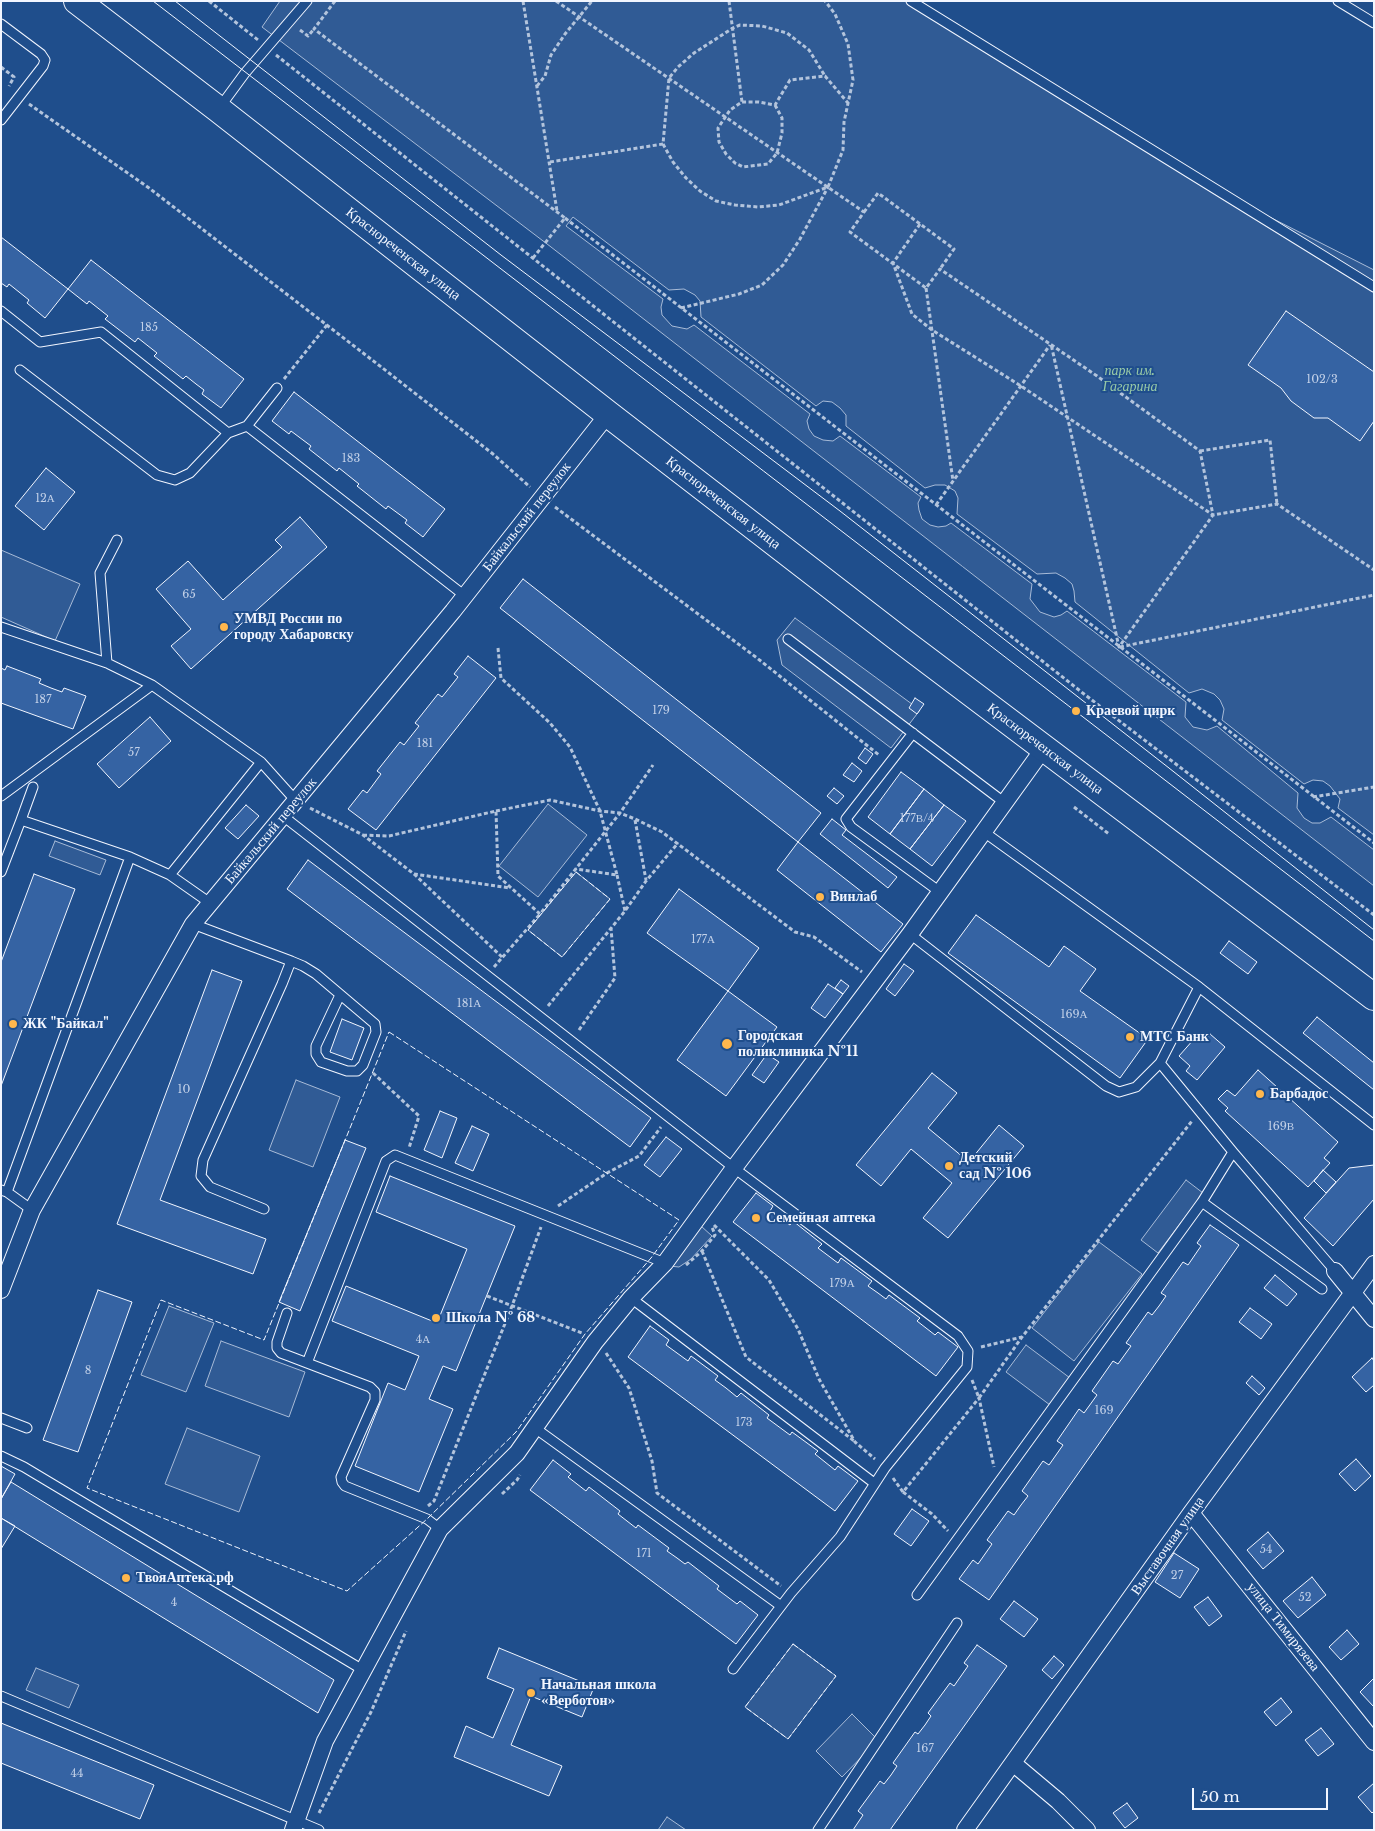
<!DOCTYPE html>
<html>
<head>
<meta charset="utf-8">
<style>
	body { margin:0 }
	#map { position:relative; width:1375px; height:1831px; overflow:hidden; background:#1f4e8c; font-family:"Libre Baskerville",serif }
	canvas { display:block }
	.frame { position:absolute; inset:0; border:2px solid #f2f6ff; pointer-events:none }
	.scale { position:absolute; left:1192px; top:1788px; width:136px; height:22px; box-sizing:border-box; border:2px solid #f2f6ff; border-top:0; padding-left:6px; font-size:15px; line-height:18px; white-space:nowrap; color:#f2f6ff; -webkit-text-stroke:4px #1f4e8c; paint-order:stroke }
</style>
</head>
<body>
<div id="map">
<canvas width="1375" height="1831"></canvas>
<div class="frame"></div>
<div class="scale">50 m</div>
</div>
<script>
const c = document.querySelector('canvas').getContext('2d');
c.lineJoin = 'round';
function fillPath(path, color) { c.fillStyle = color; c.fill(path, 'evenodd'); }
const poly = rows => new Path2D(rows.map(r => 'M' + r).join(''));
function trace(path, color, width, dash) { c.strokeStyle = color; c.lineWidth = width; c.lineCap = dash ? 'butt' : 'round'; c.setLineDash(dash || []); c.stroke(path); }
function label(font, color, halo, rows, align = 'center') {
  c.font = font + ' "Libre Baskerville",serif'; c.lineWidth = 4; c.setLineDash([]); c.textBaseline = 'middle'; c.strokeStyle = halo; c.fillStyle = color; for (const [text, x, y, turn = 0] of rows) {
    c.save(); c.translate(x, y); c.rotate((+turn || 0) * Math.PI / 180); c.textAlign = isNaN(turn) ? turn : align; if (halo) c.strokeText(text, 0, 0); c.fillText(text, 0, 0); c.restore();
  }
}
const built = poly([
	[280,1,913,1,1177,170,1374,270,1374,835,1338,808,1340,799,1330,786,1323,781,1313,780,1304,784,1222,720,1224,709,1220,700,1214,694,1202,689,1189,693,1075,602,1074,591,1072,584,1065,578,1056,573,1037,574,957,514,958,498,955,491,945,485,935,485,925,488,846,426,846,415,840,408,832,402,823,401,816,406,701,317,700,301,695,295,684,289,669,290,573,217,566,226,663,299,661,307,662,315,672,326,687,329,694,325,810,414,807,421,809,429,814,436,823,440,833,441,840,436,921,497,918,503,919,510,922,519,930,525,938,527,946,526,951,523,1032,584,1030,599,1040,612,1054,617,1061,615,1067,611,1186,702,1185,717,1193,727,1207,730,1217,726,1298,793,1297,808,1304,818,1312,823,1320,823,1331,817,1374,850,1374,886,551,247,262,27,280,1],
	[1,550,80,584,55,641,1,617,1,550],
	[795,618,920,710,891,748,782,665,777,640,795,618],
	[548,804,587,835,538,897,499,866,548,804],
	[55,841,106,860,100,875,49,856,55,841],
	[576,872,610,899,562,957,528,930,576,872],
	[296,1080,340,1097,313,1167,269,1150,296,1080],
	[1186,1180,1203,1193,1158,1253,1141,1240,1186,1180],
	[701,1226,712,1236,691,1259,679,1267,669,1266,701,1226],
	[1099,1242,1142,1274,1074,1361,1032,1328,1099,1242],
	[169,1306,214,1323,186,1392,141,1375,169,1306],
	[221,1341,305,1372,289,1417,205,1386,221,1341],
	[1026,1345,1070,1378,1050,1405,1006,1372,1026,1345],
	[187,1428,260,1456,239,1512,165,1484,187,1428],
	[793,1644,836,1676,788,1739,745,1707,793,1644],
	[36,1668,79,1685,69,1708,26,1690,36,1668],
	[852,1714,878,1740,842,1777,816,1751,852,1714],
	[667,1817,686,1830,658,1830,667,1817]
]);
const building = poly([
	[1,237,68,289,45,318,27,303,29,300,9,284,7,287,1,283,1,237],
	[91,260,244,379,221,408,202,394,204,390,196,384,186,376,183,379,154,356,157,353,138,338,135,342,105,319,108,316,89,301,87,304,68,289,91,260],
	[1286,311,1374,372,1374,421,1360,441,1328,418,1314,418,1291,401,1281,388,1248,365,1286,311],
	[294,392,445,509,423,537,405,523,407,520,388,506,386,509,357,486,359,484,339,468,337,471,309,449,311,446,291,431,289,434,272,421,294,392],
	[46,468,75,492,44,530,15,506,46,468],
	[300,517,327,547,191,669,171,646,191,629,156,589,188,561,223,600,282,547,275,540,300,517],
	[523,579,821,813,798,842,500,608,523,579],
	[468,656,496,678,376,830,348,809,363,790,367,793,381,774,377,771,400,742,404,745,419,726,415,723,438,694,442,697,458,677,454,674,468,656],
	[7,666,41,679,39,683,51,688,62,692,64,688,86,696,73,729,1,703,1,668,5,670,7,666],
	[915,698,924,704,917,714,909,708,915,698],
	[150,717,171,741,119,788,97,764,150,717],
	[865,748,873,754,866,764,858,758,865,748],
	[852,763,862,771,854,782,843,775,852,763],
	[901,772,924,789,890,834,868,817,901,772],
	[834,788,844,796,837,804,827,796,834,788],
	[924,789,944,805,910,849,890,834,924,789],
	[246,805,259,816,238,839,225,828,246,805],
	[944,805,966,821,932,866,910,849,944,805],
	[832,819,846,830,842,835,897,877,888,888,820,834,832,819],
	[798,842,903,924,881,952,777,870,798,842],
	[308,860,651,1118,630,1147,287,889,308,860],
	[34,874,75,889,1,1086,1,962,34,874],
	[679,889,759,948,728,991,647,933,679,889],
	[976,915,1049,967,1064,946,1096,969,1080,991,1148,1039,1120,1078,948,953,976,915],
	[1229,941,1257,962,1248,974,1220,953,1229,941],
	[904,964,914,971,895,996,886,989,904,964],
	[212,970,242,981,160,1200,266,1239,253,1274,117,1224,212,970],
	[841,980,849,986,843,994,835,988,841,980],
	[828,984,843,994,825,1018,811,1008,828,984],
	[728,991,777,1027,726,1096,677,1060,728,991],
	[1317,1017,1374,1063,1374,1090,1303,1033,1317,1017],
	[342,1019,364,1028,352,1060,330,1052,342,1019],
	[1210,1034,1225,1047,1197,1080,1186,1071,1190,1066,1179,1056,1194,1039,1196,1040,1201,1037,1206,1039,1210,1034],
	[767,1054,779,1062,764,1083,752,1075,767,1054],
	[1258,1070,1338,1142,1324,1158,1330,1163,1308,1187,1225,1111,1228,1108,1218,1099,1227,1090,1235,1096,1258,1070],
	[932,1073,957,1093,928,1128,969,1162,999,1125,1024,1146,948,1238,923,1218,952,1183,911,1149,881,1186,856,1165,932,1073],
	[440,1111,457,1118,442,1158,424,1150,440,1111],
	[472,1126,489,1134,473,1171,455,1163,472,1126],
	[666,1137,682,1149,660,1177,644,1165,666,1137],
	[345,1140,366,1148,300,1311,279,1302,345,1140],
	[1374,1165,1374,1199,1333,1246,1304,1218,1349,1168,1374,1165],
	[1323,1170,1336,1182,1326,1193,1314,1181,1323,1170],
	[390,1176,515,1226,456,1371,443,1366,429,1399,453,1409,419,1492,355,1466,388,1383,405,1390,419,1356,332,1321,346,1286,437,1323,467,1249,376,1212,390,1176],
	[756,1193,773,1206,770,1211,790,1225,793,1221,822,1244,818,1248,838,1263,841,1258,872,1281,868,1286,878,1293,886,1299,889,1295,920,1318,917,1321,935,1335,938,1332,958,1347,936,1376,733,1222,756,1193],
	[1210,1225,1239,1245,989,1600,959,1579,973,1560,978,1564,992,1544,987,1540,1008,1511,1014,1515,1021,1505,1028,1496,1022,1491,1043,1461,1049,1465,1063,1445,1057,1441,1079,1409,1084,1413,1097,1395,1092,1391,1113,1361,1118,1364,1131,1346,1126,1343,1148,1312,1152,1315,1159,1306,1166,1296,1161,1293,1183,1262,1188,1265,1201,1246,1197,1243,1210,1225],
	[1275,1275,1297,1294,1287,1306,1264,1288,1275,1275],
	[98,1290,132,1302,78,1452,43,1440,98,1290],
	[1250,1308,1272,1324,1261,1339,1239,1322,1250,1308],
	[650,1326,669,1340,666,1345,688,1361,691,1356,718,1376,715,1380,726,1388,737,1397,741,1393,769,1415,767,1418,790,1435,792,1432,818,1451,815,1454,835,1470,838,1466,858,1481,835,1511,628,1357,650,1326],
	[1372,1358,1374,1361,1374,1385,1366,1392,1352,1377,1372,1358],
	[1252,1376,1265,1388,1259,1395,1246,1383,1252,1376],
	[1356,1459,1371,1476,1355,1491,1339,1474,1356,1459],
	[553,1460,571,1474,568,1477,586,1491,589,1487,620,1511,618,1514,636,1528,638,1525,669,1548,667,1551,677,1558,685,1564,688,1562,719,1586,717,1589,737,1604,740,1601,758,1615,736,1644,530,1490,553,1460],
	[1,1466,15,1474,1,1499,1,1466],
	[11,1482,334,1680,318,1713,1,1518,1,1499,11,1482],
	[912,1509,929,1521,911,1546,894,1534,912,1509],
	[1,1518,15,1526,1,1549,1,1518],
	[1268,1532,1284,1551,1263,1569,1247,1550,1268,1532],
	[1174,1553,1199,1569,1180,1598,1155,1582,1174,1553],
	[1312,1577,1326,1595,1298,1618,1283,1601,1312,1577],
	[1208,1597,1222,1616,1209,1626,1194,1607,1208,1597],
	[1014,1601,1038,1619,1024,1637,1000,1619,1014,1601],
	[1347,1630,1359,1644,1341,1660,1329,1647,1347,1630],
	[977,1645,1007,1666,890,1830,853,1830,863,1815,858,1811,880,1781,884,1784,891,1775,897,1766,893,1763,915,1732,918,1734,925,1725,931,1716,928,1713,950,1683,954,1686,968,1666,964,1663,977,1645],
	[499,1648,594,1687,582,1717,531,1696,511,1745,562,1766,549,1796,454,1757,466,1726,493,1738,514,1689,487,1678,499,1648],
	[1054,1656,1064,1665,1052,1679,1042,1670,1054,1656],
	[1374,1678,1374,1707,1360,1692,1374,1678],
	[1281,1698,1292,1712,1276,1726,1264,1712,1281,1698],
	[1,1723,154,1785,140,1819,1,1763,1,1723],
	[1321,1728,1334,1744,1318,1756,1305,1740,1321,1728],
	[1374,1783,1374,1811,1372,1813,1358,1797,1374,1783],
	[1127,1803,1138,1818,1125,1828,1113,1813,1127,1803]
]);
const path = poly([
	[209,1,258,40],
	[335,1,314,29,565,218,533,258],
	[523,1,557,211],
	[556,1,864,212,850,232,926,288,940,269,1097,376,1200,451,1213,515,1119,647,1051,344],
	[729,1,742,102],
	[300,30,308,36,314,29],
	[276,55,1084,694,1374,915],
	[1,67,14,77,9,86],
	[537,86,545,76,551,55,565,34,592,1],
	[29,104,149,188,389,373,493,454,530,487],
	[775,105,782,118,782,133,777,153,768,164,743,167,735,163,726,154,719,142,718,128,730,110,742,102,759,102,775,105,790,80,825,76,848,103],
	[663,144,673,162,686,178,700,191,716,201,735,205,758,207,779,205,828,187,843,150,844,122,853,80,848,44,835,14,825,1],
	[550,162,663,144,669,78,678,67,694,53,733,28,740,25,762,26,787,33,809,50,825,76],
	[864,212,878,193,954,249,940,269],
	[565,218,1374,843],
	[920,224,893,263,912,314,932,330,1021,386,1213,515,1277,504,1374,570],
	[926,288,953,481],
	[681,308,739,294,762,285,783,265,800,239,828,187],
	[284,379,327,325],
	[1200,451,1270,440,1277,504],
	[936,505,1050,345],
	[555,507,757,658,879,755],
	[1120,647,1374,595],
	[498,648,501,678,550,723,570,747,600,811,617,875,576,869],
	[1313,797,1374,787],
	[1074,807,1109,834],
	[310,808,363,835,414,874,510,888],
	[496,811,550,800,600,811,620,813,635,819,662,832,795,932,814,937,862,972],
	[635,820,646,880],
	[363,835,389,836,496,811,498,876,540,914,620,813,653,765],
	[414,874,502,957],
	[617,875,625,911],
	[494,967,540,914],
	[548,1006,625,911,646,881,678,843],
	[579,1030,615,978,611,928],
	[373,1073,419,1116,409,1148],
	[558,1206,607,1173,639,1156,661,1127],
	[714,1225,769,1280,798,1329,819,1379,855,1442,875,1459],
	[702,1251,746,1357,854,1441],
	[686,1265,702,1251,715,1235,712,1227],
	[487,1296,582,1333],
	[981,1347,1022,1337],
	[606,1353,629,1388,652,1461,657,1493,781,1586],
	[972,1380,979,1398,1022,1337,1192,1121],
	[893,1478,903,1492,979,1398,994,1467],
	[903,1492,932,1514,948,1531],
	[502,1494,517,1480,520,1475],
	[428,1506,434,1501,512,1306,541,1227],
	[319,1813,371,1712,406,1631]
]);
const service = poly([
	[911,1,1374,287],
	[1338,1,1374,23],
	[1,24,41,54,45,60,43,66,1,120],
	[220,107,245,73,307,1],
	[1,311,40,342,101,332,228,433,247,426,465,596],
	[20,370,157,475,175,480,190,473,228,433],
	[247,426,277,388],
	[1,627,107,663,152,685,261,762,296,801],
	[788,639,1005,803],
	[107,663,100,573,117,540],
	[913,733,846,819,851,827,940,892],
	[1,796,152,685],
	[283,816,734,1168,958,1336,968,1351,967,1367,885,1468,840,1537,791,1593,733,1669],
	[21,820,33,787],
	[984,832,1199,987,1160,1063,1233,1152,1335,1271],
	[1,872,21,820,130,857,170,875,210,903],
	[170,875,261,762],
	[193,924,291,961,282,984,203,1160,201,1176,210,1187,264,1209],
	[910,934,1106,1086,1119,1092,1136,1087,1160,1063],
	[291,961,303,966,316,974,375,1024,376,1032,363,1065,357,1071,347,1071,321,1062,316,1054,316,1046,340,995],
	[1199,987,1374,1125],
	[1,1190,7,1192,32,1210],
	[7,1192,130,857],
	[1202,1202,1233,1152],
	[631,1298,874,1483],
	[287,1313,277,1342,277,1348,281,1353,370,1387,375,1392,375,1400,341,1477,342,1482,345,1486,427,1519,440,1529],
	[307,1363,386,1161,395,1155,665,1263],
	[1,1418,27,1428],
	[535,1428,781,1606],
	[1,1456,24,1467,363,1670],
	[917,1595,1202,1202,1322,1289],
	[1,1696,319,1830],
	[818,1830,957,1623]
]);
const minor = poly([
	[1335,1271,1374,1319],
	[1,1290,32,1210,193,924,453,611,608,414],
	[1191,1513,1374,1742],
	[1014,1764,1058,1801,1087,1830],
	[293,1830,325,1741,440,1529,517,1453,595,1342,631,1298,665,1263,734,1168,910,934,1044,748],
	[965,1830,1191,1513,1374,1264]
]);
const primary = poly([
	[77,1,218,109,608,414,898,638,1374,997]
]);
const tram = poly([
	[153,1,1374,941],
	[175,1,501,255,840,511,1169,768,1374,930]
]);
const fence = poly([
	[576,872,610,899,562,957,528,930,576,872],
	[389,1032,679,1220,651,1258,585,1334,516,1432,427,1519,347,1591,87,1488,161,1300,264,1340,389,1032],
	[793,1644,836,1676,788,1739,745,1707,793,1644]
]);
const markers = [
	[224,627,5,"#ffb74d"],
	[1076,711,5,"#ffb74d"],
	[820,897,5,"#ffb74d"],
	[13,1024,5,"#ffb74d"],
	[1130,1037,5,"#ffb74d"],
	[727,1044,6,"#ffb74d"],
	[1260,1094,5,"#ffb74d"],
	[949,1166,5,"#ffb74d"],
	[756,1218,5,"#ffb74d"],
	[436,1318,5,"#ffb74d"],
	[126,1578,5,"#ffb74d"],
	[531,1693,5,"#ffb74d"]
];
const numberNames = [
	["185",149,328],
	["102/3",1322,380],
	["183",351,459],
	["12А",45,499],
	["65",189,595],
	["187",43,700],
	["179",661,711],
	["181",425,744],
	["57",134,753],
	["177В/4",917,819],
	["177А",703,940],
	["181А",469,1004],
	["169А",1074,1015],
	["10",184,1090],
	["169В",1281,1127],
	["179А",842,1284],
	["4А",423,1340],
	["8",88,1371],
	["169",1104,1411],
	["173",744,1423],
	["54",1266,1550],
	["171",644,1554],
	["27",1177,1576],
	["52",1305,1598],
	["4",174,1603],
	["167",925,1749],
	["44",77,1774]
];
const streetNames = [
	["Краснореченская улица",403,254,38],
	["Краснореченская улица",723,503,38],
	["Байкальский переулок",527,517,-52],
	["Краснореченская улица",1045,749,37],
	["Байкальский переулок",271,831,-50],
	["Выставочная улица",1168,1546,-55],
	["улица Тимирязева",1283,1627,52]
];
const parkNames = [
	["парк им.",1130,371],
	["Гагарина",1130,387]
];
const poiNames = [
	["УМВД России по",234,619],
	["городу Хабаровску",234,635],
	["Краевой цирк",1086,711],
	["Винлаб",830,897],
	["ЖК \"Байкал\"",23,1024],
	["Городская",738,1036],
	["поликлиника №11",738,1052],
	["МТС Банк",1140,1037],
	["Барбадос",1270,1094],
	["Детский",959,1158],
	["сад № 106",959,1174],
	["Семейная аптека",766,1218],
	["Школа № 68",446,1318],
	["ТвояАптека.рф",136,1578],
	["Начальная школа",541,1685],
	["«Верботон»",541,1701]
];
fillPath(built, '#305b95');
trace(built, '#a8bbd7', 1);
fillPath(building, '#3563a3');
trace(building, '#f2f6ff', 1);
trace(service, '#f2f6ff', 11);
trace(minor, '#f2f6ff', 18);
trace(primary, '#f2f6ff', 28);
trace(path, '#b3c4dc', 3, [4, 2.5]);
trace(service, '#1f4e8c', 9);
trace(minor, '#1f4e8c', 16);
trace(primary, '#1f4e8c', 26);
trace(tram, '#f2f6ff', 1);
trace(fence, '#f2f6ff', 1, [6, 2.5]);
for (const [x, y, r, color] of markers) { const dot = new Path2D(); dot.arc(x, y, r, 0, 2 * Math.PI); c.fillStyle = color; c.fill(dot); trace(dot, '#1f4e8c', 2); }
label('11px', '#c3d1e8', null, numberNames);
label('14px', '#f2f6ff', '#1f4e8c', streetNames);
label('italic 14px', '#97c8a6', '#1f4e8c', parkNames);
label('bold 14px', '#f2f6ff', '#1f4e8c', poiNames, 'left');
</script>
</body>
</html>
